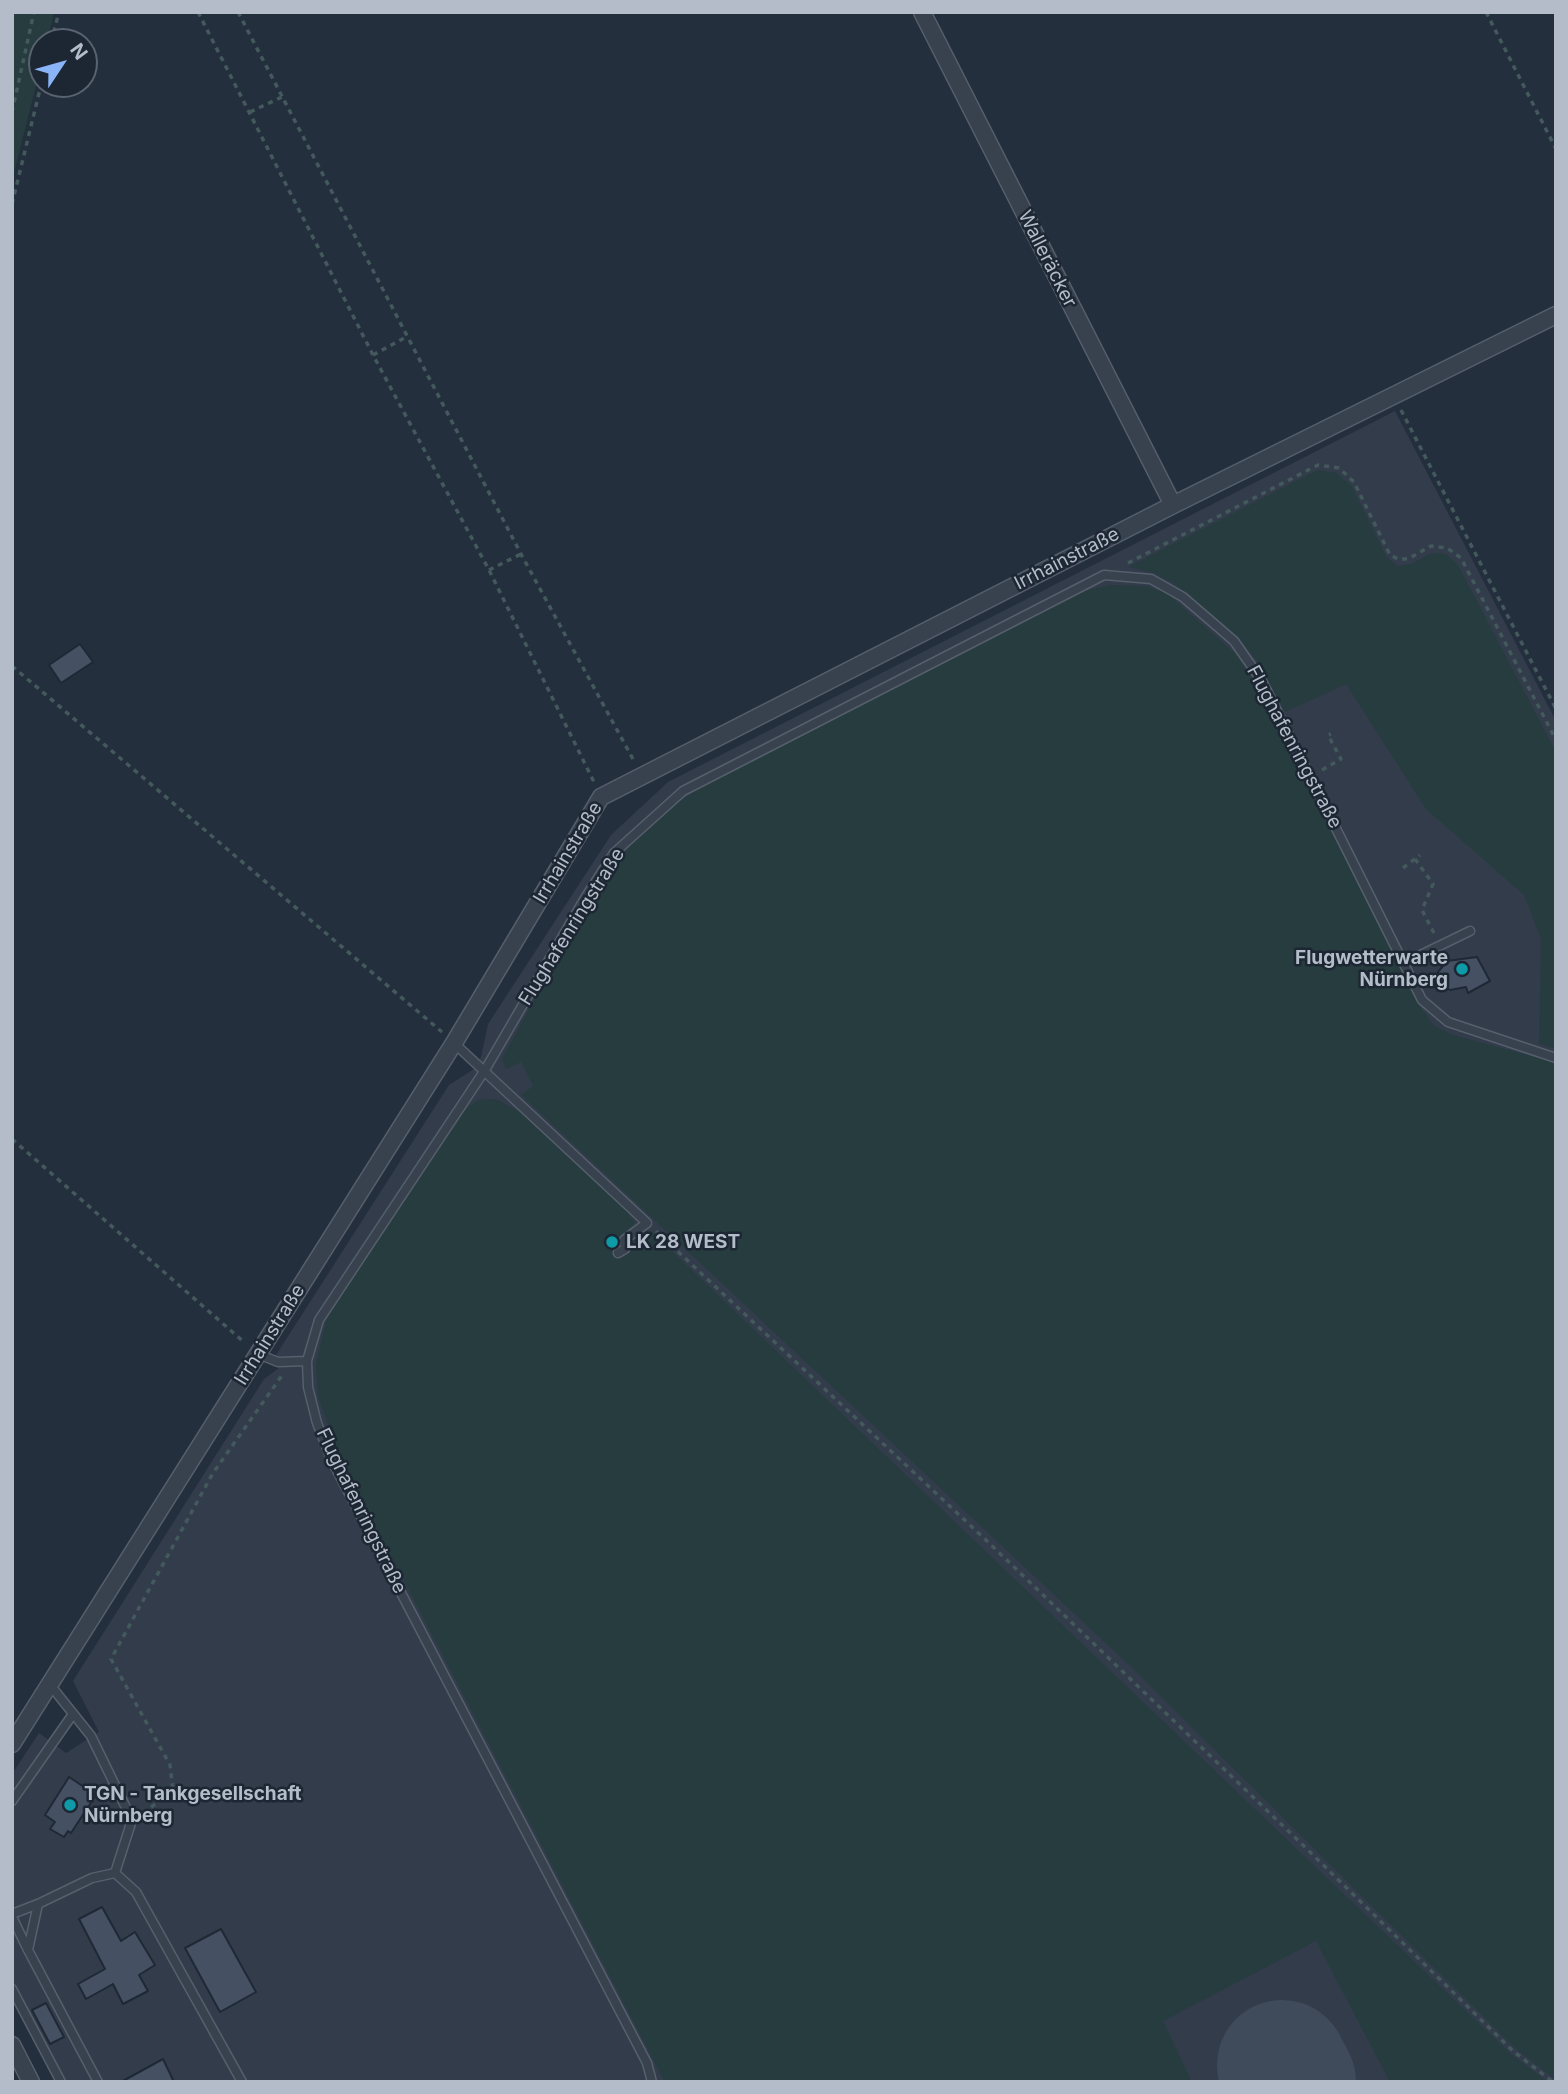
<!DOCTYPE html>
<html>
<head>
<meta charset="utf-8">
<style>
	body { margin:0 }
	#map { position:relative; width:1568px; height:2094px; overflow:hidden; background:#242f3e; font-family:Inter,sans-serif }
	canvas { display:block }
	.frame { position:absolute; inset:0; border:14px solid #b4bcc9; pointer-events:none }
	.north { position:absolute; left:28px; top:28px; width:70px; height:70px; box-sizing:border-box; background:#1d2633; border:2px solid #59626f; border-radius:50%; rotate:54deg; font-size:19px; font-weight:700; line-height:28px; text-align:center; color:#b4bcc9 }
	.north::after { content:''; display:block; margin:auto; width:24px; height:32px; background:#8ab4f8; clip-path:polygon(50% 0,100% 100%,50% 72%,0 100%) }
</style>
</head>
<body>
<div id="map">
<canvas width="1568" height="2094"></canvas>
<div class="frame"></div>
<div class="north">N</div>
</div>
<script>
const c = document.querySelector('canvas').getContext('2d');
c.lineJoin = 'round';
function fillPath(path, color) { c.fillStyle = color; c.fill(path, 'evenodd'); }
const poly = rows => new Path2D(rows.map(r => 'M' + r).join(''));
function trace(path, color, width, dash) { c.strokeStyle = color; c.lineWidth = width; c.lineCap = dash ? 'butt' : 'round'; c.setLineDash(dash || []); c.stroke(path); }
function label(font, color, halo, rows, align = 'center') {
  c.font = font + ' Inter,sans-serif'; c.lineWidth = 5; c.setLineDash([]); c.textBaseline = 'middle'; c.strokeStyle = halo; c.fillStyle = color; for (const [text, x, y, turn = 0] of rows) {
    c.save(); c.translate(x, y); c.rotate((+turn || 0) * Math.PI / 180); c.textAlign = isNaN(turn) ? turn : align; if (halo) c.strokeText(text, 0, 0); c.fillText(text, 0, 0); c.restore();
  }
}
const airport = poly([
	[1395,411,1556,721,1556,2082,56,2082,12,1999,12,1774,39,1733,66,1753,99,1732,73,1681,264,1379,279,1368,276,1355,449,1085,474,1069,481,1057,488,1024,611,835,668,782]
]);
const green = poly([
	[12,12,54,12,47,42,42,42,42,62,12,181],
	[1318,470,1336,473,1351,485,1386,556,1397,566,1411,564,1432,553,1446,554,1458,565,1556,752,1556,1049,1539,1043,1541,939,1524,895,1426,809,1346,684,1285,712,1260,665,1239,638,1173,583,1154,573,1128,567],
	[1111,585,1146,586,1168,594,1237,655,1258,688,1420,1006,1434,1026,1453,1035,1556,1063,1556,2080,1515,2048,1129,1665,521,1095,533,1086,521,1062,506,1069,502,1059,566,940,603,880,635,840,665,812,696,790,768,751,1080,592],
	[495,1099,526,1115,623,1206,635,1223,618,1238,614,1235,606,1238,616,1259,632,1250,628,1243,647,1231,653,1233,1511,2054,1548,2082,1390,2082,1316,1941,1163,2021,1192,2082,665,2082,339,1456,318,1396,316,1365,326,1321,421,1167,467,1108,479,1100]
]);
const runway = poly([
	[1282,2065,1291,2082]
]);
const building = poly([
	[80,644,93,662,61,683,49,665,80,644],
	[1477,957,1490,981,1468,993,1466,987,1450,990,1442,985,1438,977,1438,972,1447,961,1477,957],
	[69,1777,96,1795,71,1833,68,1831,64,1837,50,1829,55,1822,45,1815,69,1777],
	[102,1907,121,1941,135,1932,155,1965,139,1975,148,1991,123,2004,113,1984,86,1999,78,1984,105,1969,79,1919,102,1907],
	[221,1929,256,1992,220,2012,185,1948,221,1929],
	[46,2003,64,2037,50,2044,32,2010,46,2003],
	[163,2059,174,2082,121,2082,163,2059]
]);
const path = poly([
	[198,12,373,355,489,570,594,782],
	[238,12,521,554,634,761],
	[1486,12,1556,149],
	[51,42,59,12],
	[12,112,34,12],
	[250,112,282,97],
	[12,204,42,81],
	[373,355,408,336],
	[1401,410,1556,709],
	[1128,563,1318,465,1339,468,1354,482,1390,555,1398,559,1408,559,1431,546,1447,548,1461,558,1556,740],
	[489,570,521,554],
	[12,666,442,1032],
	[1322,770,1341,759,1328,735,1331,734],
	[1415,859,1433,884,1422,910,1435,935],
	[1403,868,1420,855],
	[12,1139,245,1343],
	[656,1231,987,1541,1307,1849,1513,2051,1553,2082],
	[143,1813,173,1791,170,1765,111,1659,213,1473,283,1374]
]);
const lane = poly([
	[1404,963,1470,931],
	[454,1043,647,1223,624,1240,625,1249,618,1253],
	[258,1354,278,1362,307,1361],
	[51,1686,91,1736,132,1820,115,1873],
	[12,1801,73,1714],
	[12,1914,38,1904],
	[12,1917,28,1950],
	[12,1989,61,2082],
	[98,2082,28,1950,38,1904,92,1878,115,1873,136,1892,242,2082],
	[652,2082,647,2063,332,1461,317,1423,308,1387,307,1361,319,1320,485,1070,585,898,614,853,683,791,1104,575,1151,579,1183,597,1234,641,1262,681,1422,1000,1448,1022,1556,1058]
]);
const street = poly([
	[922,12,1173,505],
	[12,1744,454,1043,601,797,1173,505,1556,315],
	[12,2045,31,2082]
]);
const markers = [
	[1462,969,7,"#0f9aa8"],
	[612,1242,7,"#0f9aa8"],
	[70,1805,7,"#0f9aa8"]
];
const streetNames = [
	["Walleräcker",1047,259,63],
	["Irrhainstraße",1067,559,-27],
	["Flughafenringstraße",1294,747,62],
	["Irrhainstraße",568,853,-59],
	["Flughafenringstraße",572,927,-58],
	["Irrhainstraße",270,1335,-58],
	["Flughafenringstraße",361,1511,64]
];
const poiNames = [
	["Flugwetterwarte",1448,958,"right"],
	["Nürnberg",1448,980,"right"],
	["LK 28 WEST",626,1242],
	["TGN - Tankgesellschaft",84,1794],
	["Nürnberg",84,1816]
];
fillPath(airport, '#323c4b');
fillPath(green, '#263c3f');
trace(runway, '#3f4a5a', 130);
fillPath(building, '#455162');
trace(building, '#1f2835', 2);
trace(lane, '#565f6c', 11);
trace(street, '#565f6c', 19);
trace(path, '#44595c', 3.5, [5, 5]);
trace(lane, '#38414e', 8);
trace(street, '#38414e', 16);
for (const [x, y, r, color] of markers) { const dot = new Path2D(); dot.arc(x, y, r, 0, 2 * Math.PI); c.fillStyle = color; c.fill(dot); trace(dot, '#1d2633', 2.5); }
label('19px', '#b4bcc9', '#1d2633', streetNames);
label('bold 19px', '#b4bcc9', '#1d2633', poiNames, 'left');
</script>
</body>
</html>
